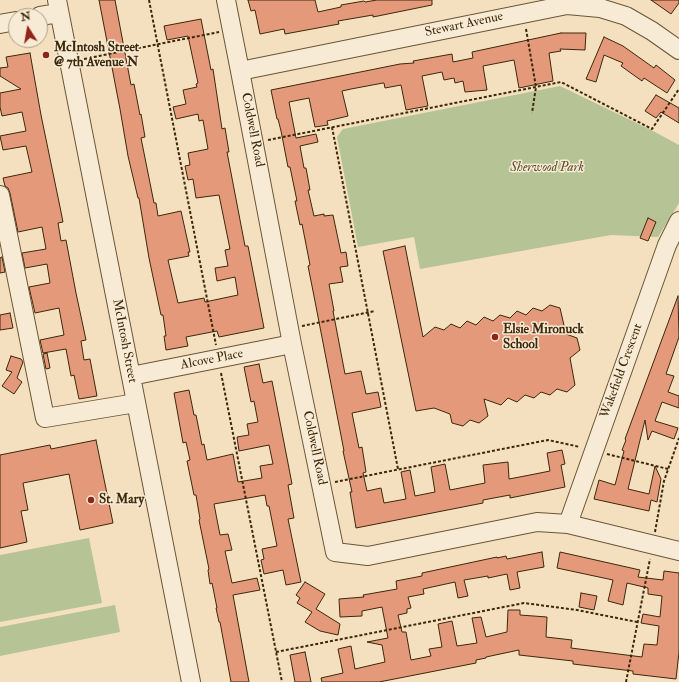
<!DOCTYPE html>
<html>
<head>
<meta charset="utf-8">
<style>
	body { margin:0 }
	#map { position:relative; width:679px; height:682px; overflow:hidden; background:#f4e0be; font-family:"IM FELL Double Pica",serif }
	canvas { display:block }
	.north { position:absolute; left:8px; top:8px; width:40px; height:40px; box-sizing:border-box; background:#f8ebd5; border:1px solid #ad9d84; border-radius:50%; rotate:349deg; font-size:11px; font-weight:700; line-height:16px; text-align:center; color:#3c280a }
	.north::after { content:''; display:block; margin:auto; width:14px; height:18px; background:#8f2418; clip-path:polygon(50% 0,100% 100%,50% 72%,0 100%) }
</style>
</head>
<body>
<div id="map">
<canvas width="679" height="682"></canvas>
<div class="north">N</div>
</div>
<script>
const c = document.querySelector('canvas').getContext('2d');
c.lineJoin = 'round';
function fillPath(path, color) { c.fillStyle = color; c.fill(path, 'evenodd'); }
const poly = rows => new Path2D(rows.map(r => 'M' + r).join(''));
function trace(path, color, width, dash) { c.strokeStyle = color; c.lineWidth = width; c.lineCap = dash ? 'butt' : 'round'; c.setLineDash(dash || []); c.stroke(path); }
function label(font, color, halo, rows, align = 'center') {
  c.font = font + ' "IM FELL Double Pica",serif'; c.lineWidth = 3; c.setLineDash([]); c.textBaseline = 'middle'; c.strokeStyle = halo; c.fillStyle = color; for (const [text, x, y, turn = 0] of rows) {
    c.save(); c.translate(x, y); c.rotate((+turn || 0) * Math.PI / 180); c.textAlign = isNaN(turn) ? turn : align; if (halo) c.strokeText(text, 0, 0); c.fillText(text, 0, 0); c.restore();
  }
}
const green = poly([
	[560,86,653,131,679,145,679,203,658,237,611,235,420,269,414,237,358,247,337,137,343,129],
	[89,538,102,603,0,622,0,555],
	[115,605,120,632,0,656,0,627]
]);
const building = poly([
	[99,0,115,0,131,85,134,84,140,115,141,114,145,137,141,138,154,203,156,203,158,216,181,211,190,252,188,252,189,256,168,260,178,303,204,298,205,302,238,295,235,277,217,281,215,268,228,266,225,250,230,249,219,195,196,198,193,179,188,180,185,166,190,165,188,153,208,149,203,120,199,121,198,114,176,119,173,107,186,104,183,90,197,87,196,84,198,83,188,36,167,40,164,26,201,19,211,70,213,69,222,129,225,128,229,152,227,152,245,246,248,246,264,328,219,337,217,331,186,337,188,346,166,350,164,336,166,336,163,315,161,315,149,258,139,198,138,198,128,156,120,109,99,0],
	[248,0,315,0,318,12,341,7,341,5,364,1,365,2,377,0,432,0,432,5,373,17,373,15,338,21,339,24,285,34,284,29,260,34,255,10,251,11,248,0],
	[651,0,679,0,679,3,671,14,651,0],
	[561,33,586,33,585,50,560,49,561,51,549,53,553,81,519,88,514,60,483,66,487,90,465,92,463,81,455,83,454,78,444,80,442,72,422,76,428,106,406,110,401,85,385,88,384,83,383,83,351,89,342,91,348,116,327,121,328,125,315,127,309,98,289,102,296,138,316,134,318,142,300,146,304,168,306,168,310,190,308,190,314,216,324,214,324,216,333,215,341,253,346,252,348,266,340,267,343,282,329,284,334,311,333,311,345,374,361,371,366,394,378,392,381,407,352,413,359,448,362,447,366,472,363,473,367,491,381,488,384,503,406,499,401,472,410,470,415,496,435,492,431,467,445,464,450,490,485,483,483,465,508,462,509,479,530,475,550,471,547,453,562,450,565,464,561,465,565,487,510,498,510,495,483,500,483,503,356,528,350,492,352,492,343,451,344,451,313,291,308,266,310,265,302,224,300,225,295,201,297,201,290,167,288,167,281,131,278,119,277,119,271,90,400,64,414,63,413,61,452,54,453,62,473,58,472,52,561,33],
	[604,37,623,46,654,68,656,65,675,80,667,93,644,78,642,81,621,66,623,63,604,55,596,82,586,79,604,37],
	[30,53,41,115,60,207,63,222,58,223,61,241,66,240,76,293,86,340,81,341,84,360,90,359,97,396,79,399,74,375,71,376,66,349,43,353,40,340,64,335,59,308,35,313,29,287,50,283,47,264,25,268,22,253,46,249,42,227,18,232,10,193,8,188,5,186,3,178,32,172,26,146,3,150,0,136,26,131,22,112,2,116,0,107,0,93,21,89,0,76,0,68,8,67,6,57,30,53],
	[656,95,679,108,679,123,661,112,656,118,645,111,656,95],
	[648,218,656,222,648,241,640,238,648,218],
	[405,246,423,337,435,327,444,330,451,324,460,328,467,321,476,325,484,317,493,321,500,315,510,318,517,311,526,315,533,308,542,311,550,305,560,308,566,334,577,338,580,350,570,358,575,385,567,392,557,389,550,395,541,392,534,398,525,395,517,402,508,398,501,405,484,399,488,416,479,423,470,420,463,426,452,423,450,414,434,408,416,411,383,251,405,246],
	[2,257,5,272,0,273,0,258,2,257],
	[678,296,679,337,666,374,674,376,668,392,679,396,679,408,662,402,655,421,678,428,674,439,652,431,648,440,645,420,628,489,649,494,655,466,661,479,657,502,651,500,649,511,594,499,599,480,615,485,624,451,622,450,626,440,625,439,678,296],
	[10,313,13,328,0,330,0,315,10,313],
	[47,353,50,368,46,369,43,354,47,353],
	[11,356,21,359,23,362,17,378,22,382,14,394,2,386,12,372,6,370,11,356],
	[259,364,263,383,272,381,287,458,292,484,288,485,294,518,288,519,301,582,286,585,283,570,264,574,261,560,264,559,262,549,277,546,269,506,267,506,265,495,214,504,220,535,228,534,232,550,225,551,232,583,257,578,260,590,233,595,249,682,231,682,220,622,219,622,216,608,217,608,212,583,210,584,208,570,209,569,199,520,200,519,196,495,194,495,187,461,190,460,186,442,183,443,174,393,189,390,194,415,196,415,202,445,204,444,207,460,233,454,238,482,262,478,260,466,273,464,269,445,239,451,237,437,249,435,247,424,258,422,254,401,251,402,244,367,259,364],
	[96,440,113,523,80,530,69,474,23,483,28,510,21,511,27,542,0,548,0,455,50,445,51,449,96,440],
	[542,552,544,567,517,572,520,588,510,590,507,574,488,578,488,576,464,580,468,596,458,598,455,582,423,589,424,594,408,597,411,608,407,609,407,613,398,615,402,632,406,632,411,660,431,656,429,649,442,647,438,624,452,621,457,646,477,643,472,618,481,617,486,637,507,632,508,610,520,610,520,615,547,617,546,637,572,640,571,648,642,657,644,644,657,645,659,626,641,623,643,614,660,617,662,596,648,594,648,588,627,583,623,605,608,601,613,580,557,568,560,552,640,570,638,577,663,580,664,571,679,573,679,652,676,679,633,674,633,671,573,664,573,661,519,655,519,650,486,657,486,658,476,660,476,663,379,682,322,682,321,678,343,673,338,649,351,646,355,669,385,662,382,645,367,642,388,638,382,607,362,611,362,616,340,617,339,599,364,597,363,595,397,589,396,581,422,576,422,573,497,557,497,558,506,556,507,559,542,552],
	[305,582,325,594,316,609,340,624,338,635,320,631,305,622,312,612,297,603,300,598,296,595,305,582],
	[581,593,597,596,594,610,579,607,581,593],
	[305,652,311,682,295,682,290,655,305,652]
]);
const path = poly([
	[149,0,216,345],
	[526,29,536,87,532,113],
	[84,59,219,32],
	[332,127,398,469],
	[268,140,561,82,652,129,679,89],
	[302,326,375,311],
	[221,373,282,682],
	[607,454,668,469],
	[335,482,548,440,580,447],
	[655,532,664,481,679,438],
	[276,652,524,603,577,610,637,622],
	[626,682,650,559]
]);
const minor = poly([
	[57,0,191,682],
	[226,0,240,71,292,344,335,552,368,556,537,522,568,524,679,551],
	[40,16,59,13],
	[0,24,16,21],
	[240,71,567,5,600,8,626,16,652,31,679,50],
	[0,195,45,418,136,403],
	[131,376,292,344],
	[568,524,667,245,679,221]
]);
const markers = [
	[46,55,4,"#8f2418"],
	[495,337,4,"#8f2418"],
	[91,500,4,"#8f2418"]
];
const streetNames = [
	["Stewart Avenue",464,25,-12],
	["Coldwell Road",252,130,79],
	["McIntosh Street",124,341,79],
	["Alcove Place",212,360,-11],
	["Wakefield Crescent",622,371,-70],
	["Coldwell Road",314,448,78]
];
const poiNames = [
	["McIntosh Street",54,48],
	["@ 7th Avenue N",54,63],
	["Elsie Mironuck",503,330],
	["School",503,345],
	["St. Mary",99,500]
];
const parkNames = [
	["Sherwood Park",547,168]
];
fillPath(green, '#b6c395');
fillPath(building, '#e4997b');
trace(building, '#3c280a', 1);
trace(minor, '#6a5637', 20);
trace(path, '#3c280a', 2, [3, 2]);
trace(minor, '#f8ebd5', 18);
for (const [x, y, r, color] of markers) { const dot = new Path2D(); dot.arc(x, y, r, 0, 2 * Math.PI); c.fillStyle = color; c.fill(dot); trace(dot, '#f8ebd5', 1.5); }
label('13px', '#3c280a', '#f8ebd5', streetNames);
label('bold 13px', '#3c280a', '#f8ebd5', poiNames, 'left');
label('italic 13px', '#5a4f2d', '#f8ebd5', parkNames);
</script>
</body>
</html>
